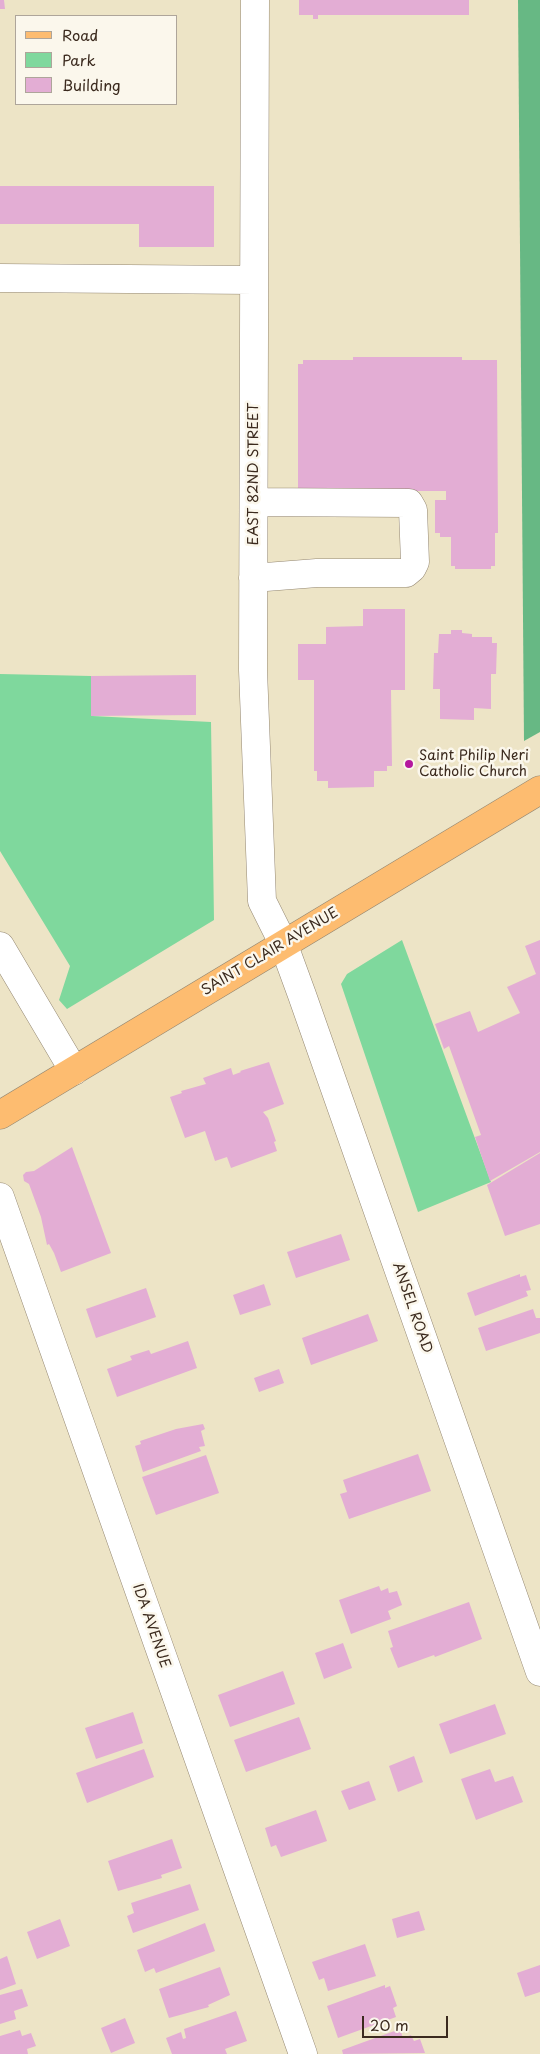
<!DOCTYPE html>
<html>
<head>
<meta charset="utf-8">
<style>
	body { margin:0 }
	#map { position:relative; width:540px; height:2054px; overflow:hidden; background:#ede4c6; font-family:"Playpen Sans",sans-serif }
	canvas { display:block }
	.legend { position:absolute; left:15px; top:15px; width:162px; height:90px; box-sizing:border-box; background:#fbf7ec; border:1px solid #aea59a; margin:0; padding:6px 9px; list-style:none; font-size:15px; color:#3b2a1e }
	.legend li { display:flex; align-items:center; gap:10px; height:25px }
	.legend b { width:25px; border:1px solid #aea59a }
	.scale { position:absolute; left:362px; top:2016px; width:86px; height:22px; box-sizing:border-box; border:2px solid #3b2a1e; border-top:0; padding-left:6px; font-size:15px; line-height:18px; white-space:nowrap; color:#3b2a1e; -webkit-text-stroke:4px #fbf7ec; paint-order:stroke }
</style>
</head>
<body>
<div id="map">
<canvas width="540" height="2054"></canvas>
<ul class="legend">
<li><b style="height:6px;background:#fdbc70"></b>Road</li>
<li><b style="height:14px;background:#7fd89d"></b>Park</li>
<li><b style="height:14px;background:#e3add4"></b>Building</li>
</ul>
<div class="scale">20 m</div>
</div>
<script>
const c = document.querySelector('canvas').getContext('2d');
c.lineJoin = 'round';
function fillPath(path, color) { c.fillStyle = color; c.fill(path, 'evenodd'); }
const poly = rows => new Path2D(rows.map(r => 'M' + r).join(''));
function trace(path, color, width, dash) { c.strokeStyle = color; c.lineWidth = width; c.lineCap = dash ? 'butt' : 'round'; c.setLineDash(dash || []); c.stroke(path); }
function label(font, color, halo, rows, align = 'center') {
  c.font = font + ' "Playpen Sans",sans-serif'; c.lineWidth = 5; c.setLineDash([]); c.textBaseline = 'middle'; c.strokeStyle = halo; c.fillStyle = color; for (const [text, x, y, turn = 0] of rows) {
    c.save(); c.translate(x, y); c.rotate((+turn || 0) * Math.PI / 180); c.textAlign = isNaN(turn) ? turn : align; if (halo) c.strokeText(text, 0, 0); c.fillText(text, 0, 0); c.restore();
  }
}
const green = poly([
	[0,674,91,676,92,716,211,722,214,920,67,1009,59,1000,70,966,0,851],
	[402,940,491,1182,418,1212,341,984,347,974]
]);
const forest = poly([
	[518,0,540,0,540,732,524,741]
]);
const building = poly([
	[0,0,4,0,5,9,0,9],
	[299,0,469,0,469,15,318,15,318,19,313,19,313,15,299,15],
	[0,186,214,186,214,247,139,247,139,224,0,224],
	[353,357,462,357,462,360,497,360,498,533,495,533,495,566,491,566,491,569,455,569,455,566,451,566,451,537,440,537,440,533,435,533,435,500,446,500,446,491,303,491,303,488,298,488,298,364,303,364,303,360,353,360],
	[363,609,405,609,405,690,391,690,392,766,387,766,387,771,374,771,374,787,328,788,328,781,317,781,317,771,314,771,314,680,298,680,298,644,326,644,326,627,363,626],
	[451,630,462,630,462,633,472,634,472,637,492,637,492,643,497,643,496,674,491,674,491,709,474,708,474,720,440,719,440,689,433,689,434,653,438,653,439,634,451,634],
	[196,675,196,715,91,716,91,676],
	[540,940,540,1152,490,1181,475,1137,481,1135,449,1046,444,1049,435,1024,470,1011,478,1032,520,1013,507,987,536,974,525,946],
	[269,1062,284,1104,263,1112,268,1118,276,1141,274,1142,277,1151,231,1168,227,1157,215,1161,205,1131,185,1138,170,1097,182,1093,181,1091,206,1084,203,1078,231,1068,233,1075,241,1072,240,1071],
	[72,1147,111,1253,61,1272,54,1253,49,1244,47,1245,41,1217,29,1184,24,1181,23,1175,26,1172,34,1171],
	[540,1153,540,1224,505,1236,487,1185],
	[341,1234,350,1260,296,1278,287,1252],
	[520,1274,520,1277,526,1275,531,1290,526,1291,528,1296,475,1316,467,1293],
	[264,1284,271,1305,240,1315,233,1295],
	[146,1288,156,1317,96,1338,86,1309],
	[533,1309,536,1318,540,1318,540,1333,486,1351,478,1328],
	[368,1314,378,1341,311,1365,302,1338],
	[188,1341,197,1368,117,1397,107,1369,132,1360,130,1356,149,1350,151,1354],
	[279,1369,284,1383,259,1392,254,1378],
	[203,1424,205,1429,201,1431,205,1446,199,1447,201,1451,143,1472,135,1446,141,1444,140,1441,176,1429],
	[418,1454,431,1491,349,1519,340,1494,347,1492,343,1480],
	[206,1455,219,1493,156,1515,142,1477],
	[379,1586,381,1591,388,1588,389,1593,397,1591,402,1605,388,1611,391,1619,351,1634,339,1600],
	[469,1602,482,1639,435,1657,434,1655,398,1668,390,1648,393,1647,388,1631],
	[343,1643,352,1668,324,1679,315,1653],
	[283,1671,295,1704,230,1727,218,1695],
	[495,1704,506,1734,450,1754,439,1724],
	[133,1712,143,1743,96,1759,85,1728],
	[299,1717,311,1749,246,1772,234,1740],
	[144,1749,154,1777,87,1803,76,1773],
	[414,1756,423,1782,398,1792,389,1766],
	[490,1769,495,1782,513,1776,523,1802,476,1820,461,1779],
	[369,1781,376,1800,349,1810,341,1791],
	[316,1810,327,1841,281,1857,276,1845,271,1847,265,1828],
	[172,1839,182,1868,161,1875,162,1878,118,1891,108,1861],
	[190,1884,199,1910,133,1933,127,1916,134,1913,131,1903],
	[419,1911,425,1930,397,1938,392,1919],
	[60,1919,70,1946,37,1959,27,1932],
	[205,1923,215,1951,156,1973,154,1968,145,1972,137,1950],
	[365,1944,376,1976,328,1991,324,1978,319,1980,312,1962],
	[7,1956,16,1984,0,1990,0,1959],
	[540,1965,540,1992,525,1997,517,1973],
	[220,1967,230,1995,208,2005,209,2007,169,2018,159,1989],
	[385,1985,385,1988,390,1986,397,2006,393,2008,396,2017,338,2038,327,2006],
	[22,1989,28,2006,14,2011,16,2019,0,2024,0,1995],
	[236,2011,247,2041,225,2049,227,2054,172,2054,166,2038,181,2032,183,2039,186,2038,184,2029],
	[125,2018,135,2043,111,2053,101,2028],
	[400,2029,403,2038,411,2035,414,2041,420,2039,425,2053,343,2054,342,2050],
	[20,2030,22,2036,31,2033,36,2046,27,2049,28,2054,0,2054,0,2036]
]);
const minor = poly([
	[255,0,253,670,262,901,283,943,302,995,540,1672],
	[0,278,254,280],
	[253,578,317,573,406,573,412,568,415,562,413,510,409,503,254,502],
	[0,946,74,1071],
	[0,1197,303,2054]
]);
const major = poly([
	[0,1115,540,790]
]);
const markers = [
	[409,764,5,"#b5179e"]
];
const streetNames = [
	["EAST 82ND STREET",254,474,-90],
	["SAINT CLAIR AVENUE",270,952,-31],
	["ANSEL ROAD",412,1308,71],
	["IDA AVENUE",151,1626,71]
];
const poiNames = [
	["Saint Philip Neri",419,756],
	["Catholic Church",419,772]
];
fillPath(green, '#7fd89d');
fillPath(forest, '#67b884');
fillPath(building, '#e3add4');
trace(minor, '#948772', 29);
trace(major, '#948772', 29);
trace(minor, '#fff', 28);
trace(major, '#fdbc70', 28);
for (const [x, y, r, color] of markers) { const dot = new Path2D(); dot.arc(x, y, r, 0, 2 * Math.PI); c.fillStyle = color; c.fill(dot); trace(dot, '#fbf7ec', 2); }
label('14px', '#3b2a1e', '#fbf7ec', streetNames);
label('14px', '#3b2a1e', '#fbf7ec', poiNames, 'left');
</script>
</body>
</html>
